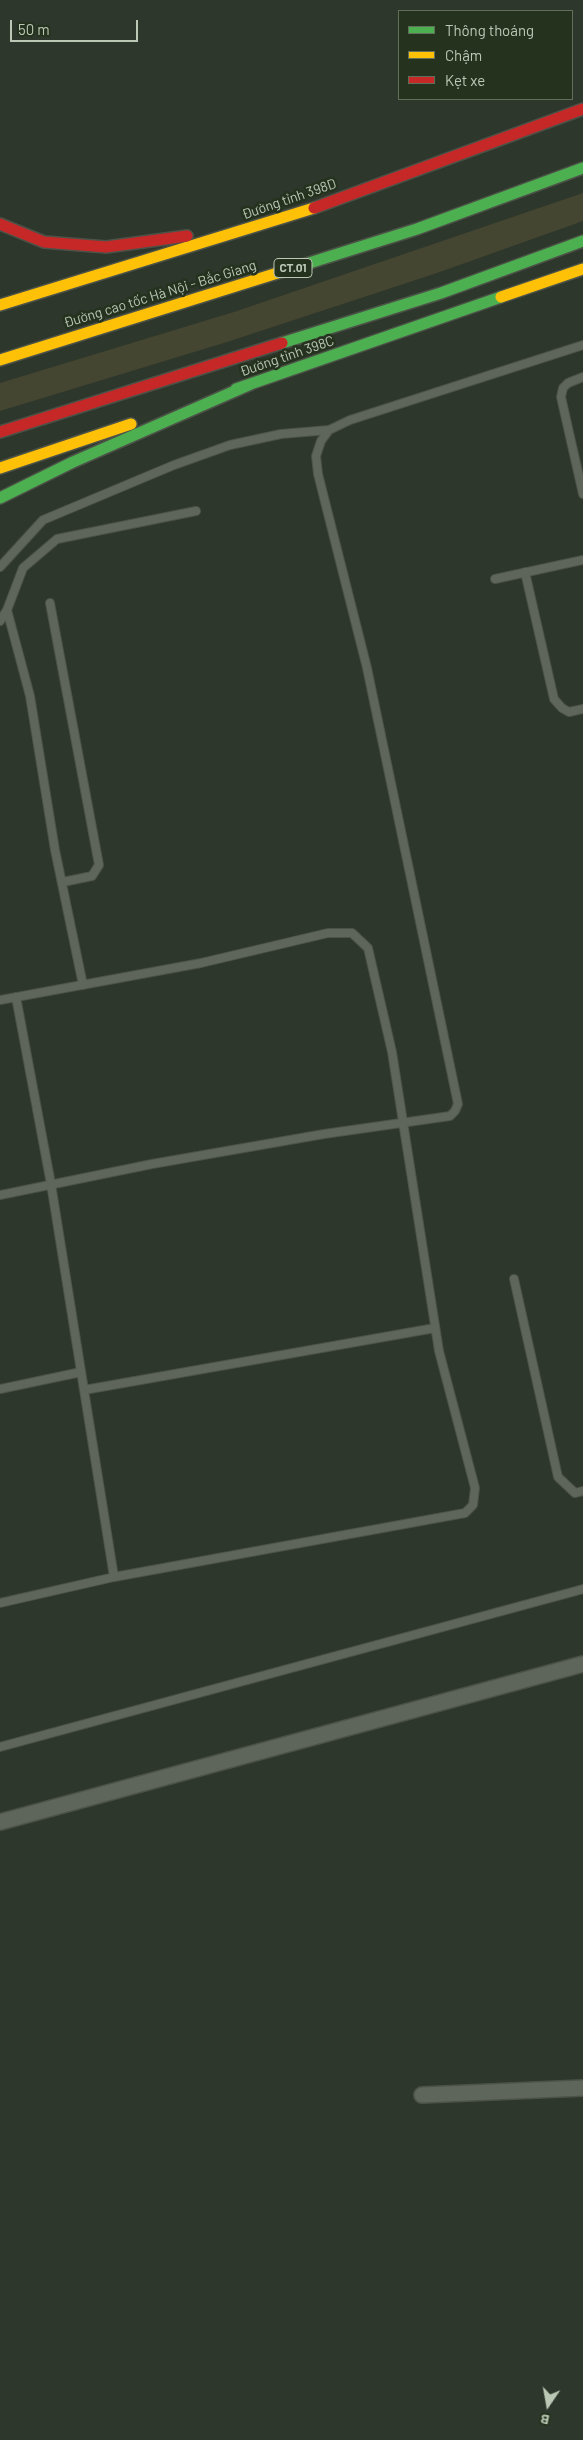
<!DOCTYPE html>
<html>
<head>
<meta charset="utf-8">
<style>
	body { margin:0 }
	#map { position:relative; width:583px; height:2440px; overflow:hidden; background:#2e372b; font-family:Barlow,sans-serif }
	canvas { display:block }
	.legend { position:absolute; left:398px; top:10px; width:175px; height:90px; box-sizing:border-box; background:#24321e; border:1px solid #606e5a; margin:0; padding:6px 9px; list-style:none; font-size:15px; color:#bac8b5 }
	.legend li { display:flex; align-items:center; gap:10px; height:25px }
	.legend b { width:25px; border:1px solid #606e5a }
	.north { position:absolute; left:523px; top:2380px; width:50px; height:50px; -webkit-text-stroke:4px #24321e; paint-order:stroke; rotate:192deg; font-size:14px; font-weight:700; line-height:20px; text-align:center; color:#bac8b5 }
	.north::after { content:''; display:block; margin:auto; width:18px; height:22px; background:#bac8b5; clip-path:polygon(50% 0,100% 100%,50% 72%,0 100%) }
	.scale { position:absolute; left:10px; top:20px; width:128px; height:22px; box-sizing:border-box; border:2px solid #bac8b5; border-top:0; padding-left:6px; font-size:15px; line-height:18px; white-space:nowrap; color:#bac8b5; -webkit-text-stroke:4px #24321e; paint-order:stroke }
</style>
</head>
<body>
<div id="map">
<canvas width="583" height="2440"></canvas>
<ul class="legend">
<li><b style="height:6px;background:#4caf50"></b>Thông thoáng</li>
<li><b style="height:6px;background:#ffc107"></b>Chậm</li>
<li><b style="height:6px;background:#c62828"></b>Kẹt xe</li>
</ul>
<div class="north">B</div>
<div class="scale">50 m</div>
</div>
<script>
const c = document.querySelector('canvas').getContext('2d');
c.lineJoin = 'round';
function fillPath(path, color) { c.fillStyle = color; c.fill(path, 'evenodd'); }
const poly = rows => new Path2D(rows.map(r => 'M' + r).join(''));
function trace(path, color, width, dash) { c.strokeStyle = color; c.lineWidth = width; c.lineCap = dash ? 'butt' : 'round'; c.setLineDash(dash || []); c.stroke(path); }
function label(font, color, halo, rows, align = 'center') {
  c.font = font + ' Barlow,sans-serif'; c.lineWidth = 5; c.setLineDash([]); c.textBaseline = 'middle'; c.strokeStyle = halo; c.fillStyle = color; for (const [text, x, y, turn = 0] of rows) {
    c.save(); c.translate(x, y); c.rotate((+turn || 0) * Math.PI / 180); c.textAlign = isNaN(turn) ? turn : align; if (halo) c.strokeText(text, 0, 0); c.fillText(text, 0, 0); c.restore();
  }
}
const green = poly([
	[583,193,583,221,437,273,227,342,0,411,0,383,234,312]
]);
const lane = poly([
	[583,377,568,383,563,388,561,397,583,494],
	[0,567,43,520,174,465,230,445,281,434,329,430],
	[525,572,554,699,562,708,569,712,583,709],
	[495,579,583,560],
	[50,603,99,865,92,876,63,882],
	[7,610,30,696,55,850,83,985],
	[0,621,7,610,23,568,57,539,196,511],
	[16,997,51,1184,114,1577],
	[0,1000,201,963,328,933,352,933,368,948,392,1052,439,1351,475,1488,473,1505,465,1513,114,1577,0,1603],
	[0,1195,152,1164,324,1134,450,1116,455,1111,458,1104,367,668,318,474,316,456,321,441,329,430,350,420,583,345],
	[514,1279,558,1477,575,1493,583,1491],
	[0,1389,81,1372],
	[84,1390,435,1328],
	[0,1747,583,1589]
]);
const street = poly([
	[0,1822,583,1664],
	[422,2095,583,2088]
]);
const fast = poly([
	[287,270,417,229,583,168],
	[282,343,441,293,583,241],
	[236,389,501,297],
	[0,498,73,462,251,384]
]);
const slow = poly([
	[501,297,583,269],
	[0,305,314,208],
	[0,360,287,270],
	[0,468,131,424]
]);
const jam = poly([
	[314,208,583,109],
	[0,224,44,242,106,247,187,236],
	[0,432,282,343]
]);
const shields = [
	[293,268,38]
];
const shieldNames = [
	["CT.01",293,268]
];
const streetNames = [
	["Đường tỉnh 398D",289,199,-19],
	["Đường cao tốc Hà Nội - Bắc Giang",160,294,-17],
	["Đường tỉnh 398C",287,356,-19]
];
fillPath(green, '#444631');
trace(lane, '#4c5248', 10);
trace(street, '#4c5248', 18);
trace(fast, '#4c5248', 14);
trace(slow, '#4c5248', 14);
trace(jam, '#4c5248', 14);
trace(lane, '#5e655b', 8);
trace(street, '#5e655b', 15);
trace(fast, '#4caf50', 11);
trace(slow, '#ffc107', 11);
trace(jam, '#c62828', 11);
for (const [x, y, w] of shields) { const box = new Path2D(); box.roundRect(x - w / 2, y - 9.5, w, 19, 4); c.fillStyle = '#24321e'; c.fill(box); trace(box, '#bac8b5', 1); }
label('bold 12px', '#bac8b5', null, shieldNames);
label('14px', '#bac8b5', '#24321e', streetNames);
</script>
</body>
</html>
